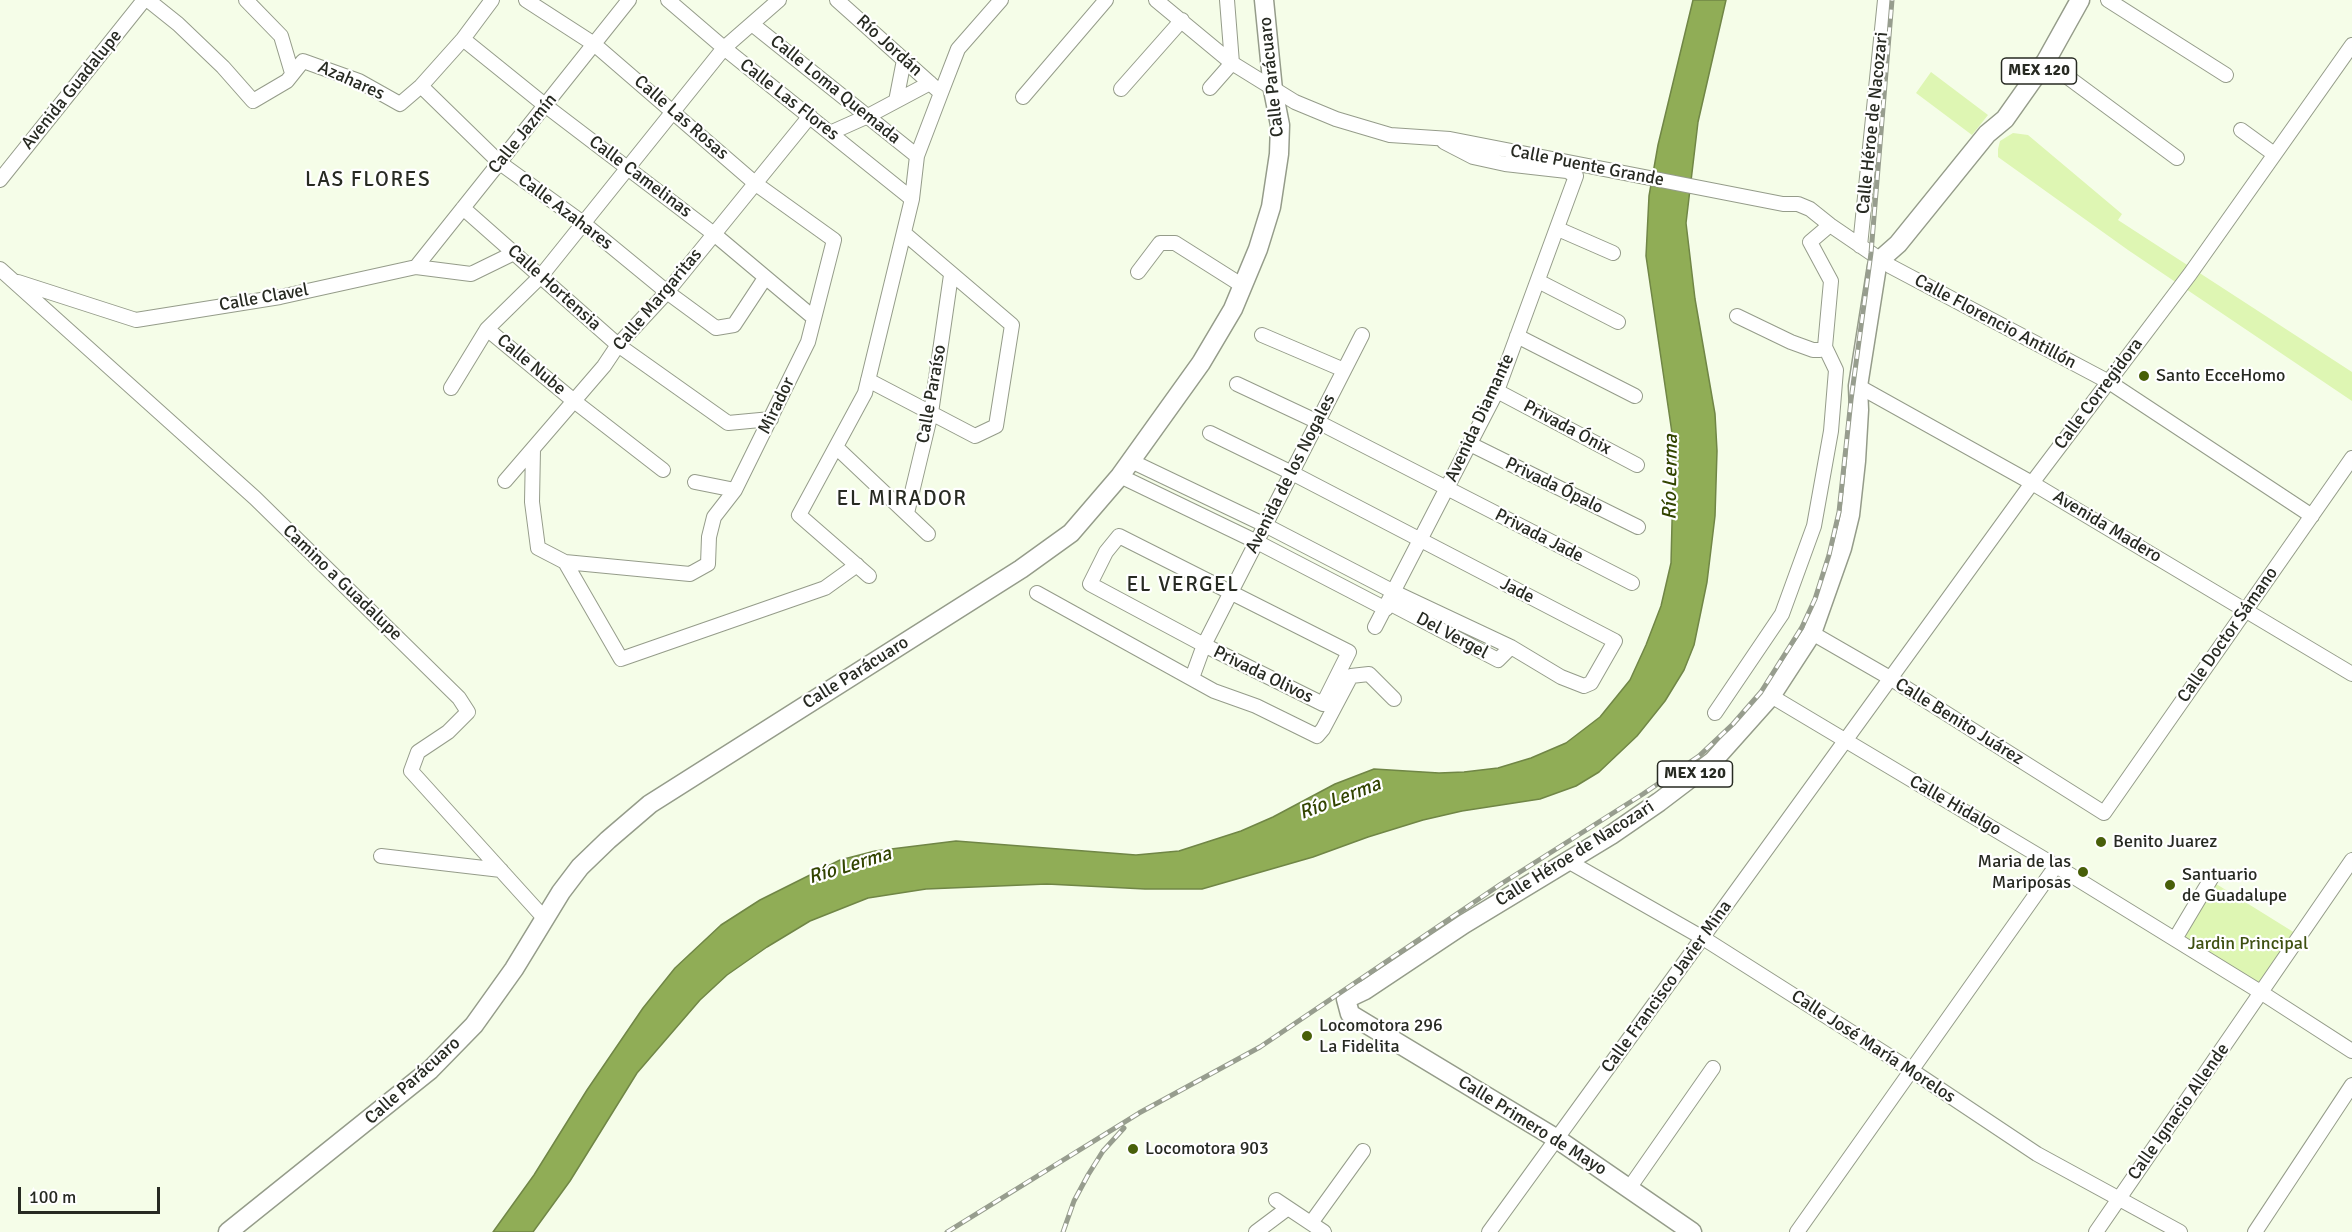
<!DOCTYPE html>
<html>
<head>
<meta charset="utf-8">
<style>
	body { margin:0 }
	#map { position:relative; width:2352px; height:1232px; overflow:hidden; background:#f5fde8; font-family:Signika,sans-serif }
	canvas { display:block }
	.scale { position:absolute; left:18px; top:1187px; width:142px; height:27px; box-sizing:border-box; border:3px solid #272a22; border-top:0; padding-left:8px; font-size:18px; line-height:21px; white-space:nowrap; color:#272a22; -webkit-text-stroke:4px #fff; paint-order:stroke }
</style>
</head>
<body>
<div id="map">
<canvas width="2352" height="1232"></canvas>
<div class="scale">100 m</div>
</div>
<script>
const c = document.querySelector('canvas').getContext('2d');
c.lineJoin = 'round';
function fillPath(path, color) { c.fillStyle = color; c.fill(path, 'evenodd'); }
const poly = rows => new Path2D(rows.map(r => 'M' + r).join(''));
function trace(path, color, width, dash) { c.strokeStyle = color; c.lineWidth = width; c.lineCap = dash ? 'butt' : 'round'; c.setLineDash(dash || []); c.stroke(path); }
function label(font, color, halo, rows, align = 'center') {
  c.font = font + ' Signika,sans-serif'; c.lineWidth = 4.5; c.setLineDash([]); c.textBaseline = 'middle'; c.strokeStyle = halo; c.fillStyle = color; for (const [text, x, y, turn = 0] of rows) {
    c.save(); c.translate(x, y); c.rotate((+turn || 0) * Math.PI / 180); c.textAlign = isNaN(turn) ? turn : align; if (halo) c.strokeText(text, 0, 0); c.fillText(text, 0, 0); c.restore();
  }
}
const green = poly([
	[1931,72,1988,115,1972,135,1916,93],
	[2013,133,2028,135,2122,214,2118,220,2352,372,2352,401,2128,250,1998,157,1998,149,2000,141],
	[2213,882,2295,933,2260,989,2178,938]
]);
const water = poly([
	[1693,0,1726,0,1698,122,1686,223,1695,299,1715,414,1717,451,1715,516,1707,582,1694,645,1684,670,1665,701,1637,736,1599,772,1576,786,1540,799,1462,811,1423,820,1368,837,1313,857,1202,889,1145,889,1047,884,926,889,868,898,810,921,767,947,727,975,700,1000,637,1073,570,1181,533,1232,493,1232,534,1175,587,1090,643,1008,675,968,721,925,760,900,840,860,875,851,956,841,1136,855,1179,851,1241,831,1273,817,1335,784,1374,769,1439,773,1464,772,1498,768,1531,758,1566,743,1600,717,1630,680,1646,645,1661,606,1671,563,1673,483,1672,433,1646,256,1649,196,1658,145,1693,0]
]);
const minor = poly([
	[148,0,178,24,223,67,253,101,287,81,303,61,359,81,400,104,421,86,463,39,492,0],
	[246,0,281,36,292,73],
	[526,0,594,44,756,184,834,240,808,342,735,490,714,517,709,537,708,564,690,574,565,562,538,548,532,502,533,449],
	[668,0,724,48,912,199],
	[837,0,941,93],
	[1156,0,1232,63,1295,102,1336,119,1390,135,1450,139,1783,204,1798,204,1810,209,1830,225,1890,266,2109,382,2312,516],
	[2108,0,2226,75],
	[752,24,917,156],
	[463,39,546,106,714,234,814,318],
	[2046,61,2177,158],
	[421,86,500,163,583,223,667,292,716,328,734,325,765,278],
	[1210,88,1232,63,1227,0],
	[1121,89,1182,20],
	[1023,97,1106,0],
	[896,101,904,60],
	[2241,130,2274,154],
	[830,133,868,116,930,83],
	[0,180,144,0],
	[463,208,618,345,728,423,771,419],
	[1558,229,1613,253],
	[1860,246,1885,0],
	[416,267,629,0],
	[0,269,255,498,459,698,468,712,448,732,418,752,411,771,545,919],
	[1138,272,1160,243,1175,243,1243,286],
	[1538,281,1618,322],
	[18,282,136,320,280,297,416,267,471,274,514,253],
	[1737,316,1791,342,1813,350,1820,350,1825,347],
	[487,329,574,401,663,470],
	[1262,335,1344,370],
	[1517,336,1635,396],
	[868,380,975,436,996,426,1012,325,904,233],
	[1237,384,1318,422,1632,583],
	[1858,386,2032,483,2352,674],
	[451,388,487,329,541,276,724,48,779,0],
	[1497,391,1637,465],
	[1470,444,1638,527],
	[836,447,928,534],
	[1131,461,1265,525,1394,592,1511,647,1561,677,1584,686,1591,683,1615,641,1292,473,1210,433],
	[1120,476,1257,542,1386,609],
	[505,481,604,366,618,345,667,292,810,116],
	[695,482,735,490],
	[907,513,931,413,951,275],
	[1119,536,1349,652,1323,704,1204,645,1090,584,1106,552,1119,536],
	[565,562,621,659,825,588,857,565],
	[869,576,799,515,865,393,912,199,917,156,941,93,958,49,1001,0],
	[1037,593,1214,691,1256,706,1317,736,1323,729,1351,676,1369,674,1394,699],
	[1389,603,1498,660,1511,647],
	[1375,627,1497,391,1576,176,1567,171,1505,164,1473,157,1444,142],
	[1812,633,1890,678,2104,813,2352,458],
	[1192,678,1204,645,1362,335],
	[1771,696,2056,866,2262,993,2352,1051],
	[1715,713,1782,614,1814,526,1831,431,1836,370,1825,347,1831,281,1810,242,1830,225],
	[381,856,501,870],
	[1566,860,1703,938,1911,1070,2037,1154,2180,1232],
	[2175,939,2212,877],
	[1630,1187,1713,1068],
	[1276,1200,1324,1232],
	[1311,1223,1363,1151],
	[1256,1232,1288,1208],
	[1489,1232,2032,483,2190,274,2352,45],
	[1797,1232,2056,866],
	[2096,1232,2352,860],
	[2255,1232,2352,1085]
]);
const major = poly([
	[228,1232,430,1070,474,1025,514,969,561,892,580,867,608,840,650,804,1021,569,1071,533,1120,476,1201,363,1233,309,1258,249,1271,207,1279,154,1280,125,1273,90,1264,0],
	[1692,1232,1557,1139,1350,1014,1346,999,1365,990,1464,924,1611,835,1659,802,1713,761,1771,696,1812,633,1842,548,1850,515,1856,461,1859,410,1858,386,1877,266,1881,259,1898,244,1987,134,2005,119,2046,61,2080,0]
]);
const rail = poly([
	[947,1232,1139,1113,1260,1047,1501,884,1643,794,1699,756,1733,724,1761,692,1802,627,1815,599,1829,555,1839,512,1851,400,1871,253,1892,0],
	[1063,1232,1074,1201,1088,1175,1103,1151,1124,1128]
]);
const markers = [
	[2144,376,6,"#485f09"],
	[2101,842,6,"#485f09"],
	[2083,872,6,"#485f09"],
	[2170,885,6,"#485f09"],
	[1307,1036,6,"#485f09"],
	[1133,1149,6,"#485f09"]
];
const shields = [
	[2039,71,75],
	[1695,774,75]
];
const shieldNames = [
	["MEX 120",2039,71],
	["MEX 120",1695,774]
];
const streetNames = [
	["Río Jordán",889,46,42],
	["Calle Parácuaro",1272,77,-96],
	["Azahares",351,81,24],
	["Avenida Guadalupe",72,90,-51],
	["Calle Loma Quemada",835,90,39],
	["Calle Las Flores",789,100,38],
	["Calle Las Rosas",681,118,41],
	["Calle Héroe de Nacozari",1873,123,-84],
	["Calle Jazmín",523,134,-51],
	["Calle Puente Grande",1587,166,11],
	["Calle Camelinas",640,177,37],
	["Calle Azahares",565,212,37],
	["Calle Hortensia",554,288,42],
	["Calle Clavel",264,298,-10],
	["Calle Margaritas",658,300,-50],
	["Calle Florencio Antillón",1995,322,28],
	["Calle Nube",531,365,40],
	["Calle Paraíso",932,394,-80],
	["Calle Corregidora",2099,394,-53],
	["Mirador",777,406,-64],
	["Avenida Diamante",1480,418,-65],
	["Privada Ónix",1567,428,28],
	["Avenida de los Nogales",1291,474,-63],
	["Privada Ópalo",1554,486,26],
	["Avenida Madero",2107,527,31],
	["Privada Jade",1539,536,27],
	["Camino a Guadalupe",342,583,44],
	["Jade",1517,591,27],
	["Calle Doctor Sámano",2228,635,-55],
	["Del Vergel",1452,636,28],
	["Calle Parácuaro",856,673,-32],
	["Privada Olivos",1263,675,26],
	["Calle Benito Juárez",1959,722,32],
	["Calle Hidalgo",1955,806,30],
	["Calle Héroe de Nacozari",1575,854,-32],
	["Calle Francisco Javier Mina",1667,987,-54],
	["Calle José María Morelos",1873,1047,33],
	["Calle Parácuaro",413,1081,-42],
	["Calle Ignacio Allende",2179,1112,-55],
	["Calle Primero de Mayo",1532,1126,32]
];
const poiNames = [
	["Santo EcceHomo",2156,376],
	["Benito Juarez",2113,842],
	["Maria de las",2071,862,"right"],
	["Mariposas",2071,883,"right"],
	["Santuario",2182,875],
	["de Guadalupe",2182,896],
	["Locomotora 296",1319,1026],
	["La Fidelita",1319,1047],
	["Locomotora 903",1145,1149]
];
const parkNames = [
	["Jardin Principal",2248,944]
];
const waterNames = [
	["Río Lerma",1671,477,-89],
	["Río Lerma",1340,799,-21],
	["Río Lerma",850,866,-17]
];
const quarterNames = [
	["LAS FLORES",368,180],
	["EL MIRADOR",902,499],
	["EL VERGEL",1183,585]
];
fillPath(green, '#def6b3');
fillPath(water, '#90ad56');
trace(water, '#708646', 1.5);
trace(minor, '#959c8a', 16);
trace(major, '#959c8a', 21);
trace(minor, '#fff', 14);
trace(major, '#fff', 18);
trace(rail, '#979d8e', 5);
trace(rail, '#fff', 3, [9]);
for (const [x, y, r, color] of markers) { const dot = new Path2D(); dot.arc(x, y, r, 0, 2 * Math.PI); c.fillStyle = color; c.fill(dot); trace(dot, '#fff', 2); }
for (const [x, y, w] of shields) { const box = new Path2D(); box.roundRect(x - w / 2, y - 13, w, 26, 4.5); c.fillStyle = '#fff'; c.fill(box); trace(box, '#272a22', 1.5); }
label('bold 16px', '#272a22', null, shieldNames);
label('18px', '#272a22', '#fff', streetNames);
label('18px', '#272a22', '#fff', poiNames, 'left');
label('18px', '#3e5011', '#fff', parkNames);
label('italic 20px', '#324400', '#fff', waterNames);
c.letterSpacing = '1.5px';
label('21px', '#272a22', '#fff', quarterNames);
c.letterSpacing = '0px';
</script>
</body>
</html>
